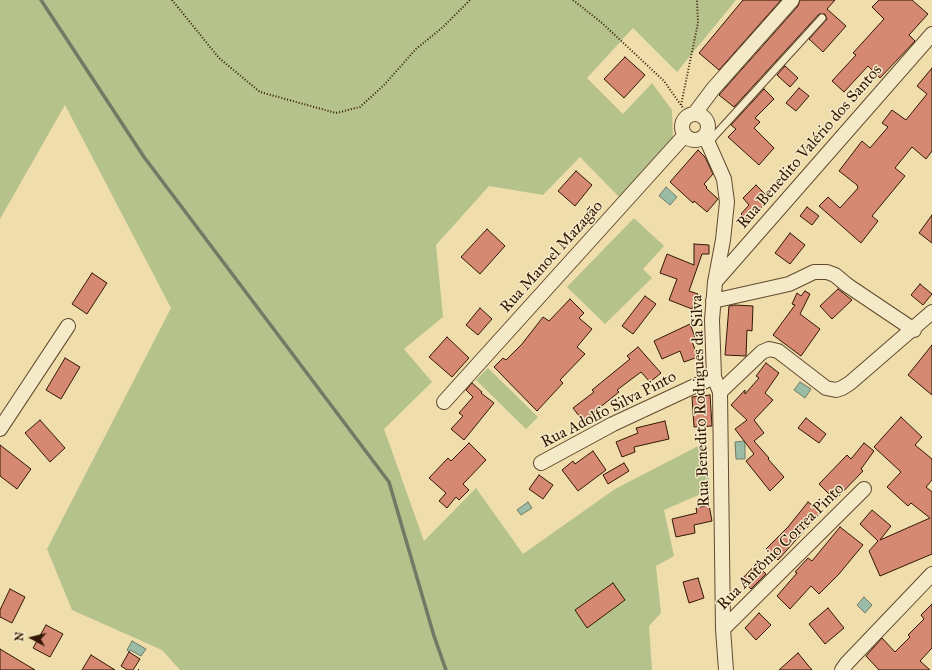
<!DOCTYPE html>
<html>
<head>
<meta charset="utf-8">
<style>
	body { margin:0 }
	#map { position:relative; width:932px; height:670px; overflow:hidden; background:#efdeab; font-family:"IM FELL Great Primer",serif }
	canvas { display:block }
	.north { position:absolute; left:12px; top:618px; width:40px; height:40px; -webkit-text-stroke:3px #f5eac8; paint-order:stroke; rotate:277deg; font-size:11px; font-weight:700; line-height:16px; text-align:center; color:#331704 }
	.north::after { content:''; display:block; margin:auto; width:14px; height:18px; background:#331704; clip-path:polygon(50% 0,100% 100%,50% 72%,0 100%) }
</style>
</head>
<body>
<div id="map">
<canvas width="932" height="670"></canvas>
<div class="north">N</div>
</div>
<script>
const c = document.querySelector('canvas').getContext('2d');
c.lineJoin = 'round';
function fillPath(path, color) { c.fillStyle = color; c.fill(path, 'evenodd'); }
const poly = rows => new Path2D(rows.map(r => 'M' + r).join(''));
function trace(path, color, width, dash) { c.strokeStyle = color; c.lineWidth = width; c.lineCap = dash ? 'butt' : 'round'; c.setLineDash(dash || []); c.stroke(path); }
function label(font, color, halo, rows, align = 'center') {
  c.font = font + ' "IM FELL Great Primer",serif'; c.lineWidth = 3; c.setLineDash([]); c.textBaseline = 'middle'; c.strokeStyle = halo; c.fillStyle = color; for (const [text, x, y, turn = 0] of rows) {
    c.save(); c.translate(x, y); c.rotate((+turn || 0) * Math.PI / 180); c.textAlign = isNaN(turn) ? turn : align; if (halo) c.strokeText(text, 0, 0); c.fillText(text, 0, 0); c.restore();
  }
}
const green = poly([
	[0,0,736,0,677,72,633,28,587,78,623,114,652,83,672,110,673,143,619,197,580,157,543,195,489,186,436,245,443,317,404,349,432,382,384,429,424,541,476,488,523,554,615,489,706,442,710,490,664,510,674,556,656,566,661,613,649,626,652,670,180,670,162,650,72,610,47,549,171,308,65,105,0,219],
	[634,218,664,246,643,269,652,278,605,324,567,287],
	[488,368,538,417,526,429,476,380]
]);
const water = poly([
	[666,187,677,197,670,205,659,196,666,187],
	[800,382,811,389,805,398,794,390,800,382],
	[745,441,745,459,736,459,735,442,745,441],
	[528,502,532,508,521,515,517,510,528,502],
	[864,597,872,605,865,613,857,605,864,597],
	[132,641,146,649,141,656,130,650,129,652,127,650,132,641]
]);
const stream = poly([
	[41,0,144,157,389,482,434,636,446,670]
]);
const building = poly([
	[743,0,781,0,719,70,699,53,743,0],
	[800,0,835,0,827,9,846,26,823,52,809,39,827,19,825,14,819,14,734,107,719,95,798,6,800,0],
	[879,0,912,0,928,14,909,35,915,41,880,78,868,66,844,92,832,81,856,55,853,53,884,19,872,7,879,0],
	[625,57,645,75,624,98,604,79,625,57],
	[785,66,798,78,790,87,777,75,785,66],
	[932,68,932,151,926,159,912,147,895,168,905,176,872,216,878,221,861,243,819,206,828,197,840,208,858,188,857,185,839,171,862,141,870,148,888,127,882,123,892,110,906,120,927,94,917,86,932,68],
	[799,88,809,96,796,111,786,103,799,88],
	[764,89,774,99,755,118,760,122,754,128,774,148,759,165,728,137,736,129,731,125,764,89],
	[698,150,705,157,713,174,704,184,707,187,706,188,718,199,707,212,694,201,693,203,670,182,698,150],
	[576,171,592,185,575,206,558,191,576,171],
	[756,185,770,199,748,221,741,214,749,205,743,198,756,185],
	[807,207,819,216,812,225,800,216,807,207],
	[932,215,932,243,919,233,932,215],
	[487,229,505,246,480,274,461,257,487,229],
	[790,233,805,245,790,264,775,253,790,233],
	[694,244,709,245,709,254,702,254,689,291,698,294,692,309,669,300,677,279,660,273,667,254,694,265,694,244],
	[92,273,107,283,87,314,72,304,92,273],
	[920,284,932,294,923,305,911,295,920,284],
	[838,289,852,300,832,319,820,306,838,289],
	[805,291,810,294,800,314,820,329,801,356,773,335,795,305,792,304,797,293,801,296,805,291],
	[645,296,656,304,633,334,622,326,645,296],
	[570,299,584,313,579,318,592,329,577,347,585,354,560,380,563,383,537,411,494,367,503,358,506,360,522,344,543,317,549,321,570,299],
	[735,305,753,306,752,331,747,330,746,356,725,355,729,306,735,305],
	[480,308,492,319,478,335,466,325,480,308],
	[690,324,695,337,691,339,698,357,684,362,680,351,662,359,654,341,690,324],
	[447,337,469,358,452,377,429,357,447,337],
	[932,345,932,395,908,375,932,345],
	[638,347,661,373,650,382,641,372,617,390,619,392,583,421,573,408,594,392,592,390,630,359,627,356,638,347],
	[65,358,80,367,61,399,46,390,65,358],
	[766,363,779,373,765,393,773,400,754,420,764,433,754,441,769,458,768,459,784,477,770,491,746,461,754,454,735,429,747,420,731,405,745,390,745,394,759,378,756,376,766,363],
	[472,383,482,392,481,393,494,403,464,440,451,429,463,416,459,413,473,397,466,390,472,383],
	[710,395,712,426,694,427,692,397,710,395],
	[901,417,922,437,915,445,932,459,932,480,926,487,932,492,932,554,880,576,869,551,878,541,860,524,872,510,891,526,880,540,930,518,911,503,908,506,887,487,901,472,874,447,901,417],
	[806,418,826,434,819,443,798,428,806,418],
	[40,420,65,448,50,462,25,433,40,420],
	[665,421,669,439,634,447,635,452,622,457,616,442,638,433,636,428,665,421],
	[469,443,486,460,463,484,469,490,459,500,456,497,447,508,439,501,446,493,429,478,448,458,451,461,469,443],
	[864,443,874,451,861,469,863,471,835,500,819,484,847,455,851,459,864,443],
	[0,445,31,469,17,489,0,476,0,445],
	[593,451,606,470,578,491,562,470,573,461,575,464,593,451],
	[624,463,629,471,608,484,603,475,624,463],
	[539,475,553,485,543,499,529,489,539,475],
	[808,502,821,512,778,560,766,549,788,527,808,502],
	[709,505,712,521,694,525,695,533,676,537,672,519,697,513,696,508,709,505],
	[840,527,863,545,839,574,819,594,811,586,790,609,777,596,797,573,795,572,808,558,812,561,840,527],
	[756,564,766,574,751,589,742,579,756,564],
	[698,578,704,598,689,603,683,582,698,578],
	[613,583,625,600,587,628,575,610,613,583],
	[10,589,25,597,12,623,0,617,0,610,10,589],
	[932,604,932,648,920,661,930,670,879,670,866,656,882,638,895,652,910,637,908,635,924,619,921,615,932,604],
	[828,608,844,628,825,644,809,624,828,608],
	[759,613,771,625,756,640,745,628,759,613],
	[46,625,63,634,50,657,33,648,46,625],
	[0,649,35,670,0,670,0,649],
	[129,652,140,659,133,670,127,670,121,666,129,652],
	[798,653,812,670,779,670,798,653],
	[91,655,115,670,82,670,91,655]
]);
const path = poly([
	[172,0,219,58,260,92,336,113,360,107,384,85,416,49,443,27,470,0],
	[573,0,602,23,664,81,683,108],
	[681,105,698,23,697,0],
	[138,670,139,670]
]);
const service = poly([
	[708,143,822,18]
]);
const minor = poly([
	[695,113,713,89,792,0],
	'682 127a13 13 0 1 1 26 0a13 13 0 1 1-26 0Z',
	[705,136,724,179,727,202,723,240,715,282,712,320,714,377,720,392,723,629,726,670],
	[715,282,932,34],
	[713,301,789,284,814,272,827,272,835,275,847,285,914,330],
	[720,392,762,352,769,349,778,351,826,388,836,390,842,388,850,383,932,312],
	[444,402,685,135],
	[0,429,68,326],
	[541,463,613,424,714,377],
	[723,629,864,489],
	[842,670,847,663,932,574]
]);
const streetNames = [
	["Rua Benedito Valério dos Santos",810,147,-49],
	["Rua Manoel Mazagão",552,257,-48],
	["Rua Benedito Rodrigues da Silva",701,401,-92],
	["Rua Adolfo Silva Pinto",609,410,-27],
	["Rua Antônio Correa Pinto",781,547,-45]
];
fillPath(green, '#b5c28c');
fillPath(water, '#9abca6');
trace(water, '#717a65', 1);
trace(stream, '#717a65', 3.5);
fillPath(building, '#d58973');
trace(building, '#331704', 1);
trace(service, '#62492e', 9);
trace(minor, '#62492e', 16);
trace(path, '#331704', 2, [1, 2]);
trace(service, '#f5eac8', 7);
trace(minor, '#f5eac8', 14);
label('16px', '#331704', '#f5eac8', streetNames);
</script>
</body>
</html>
